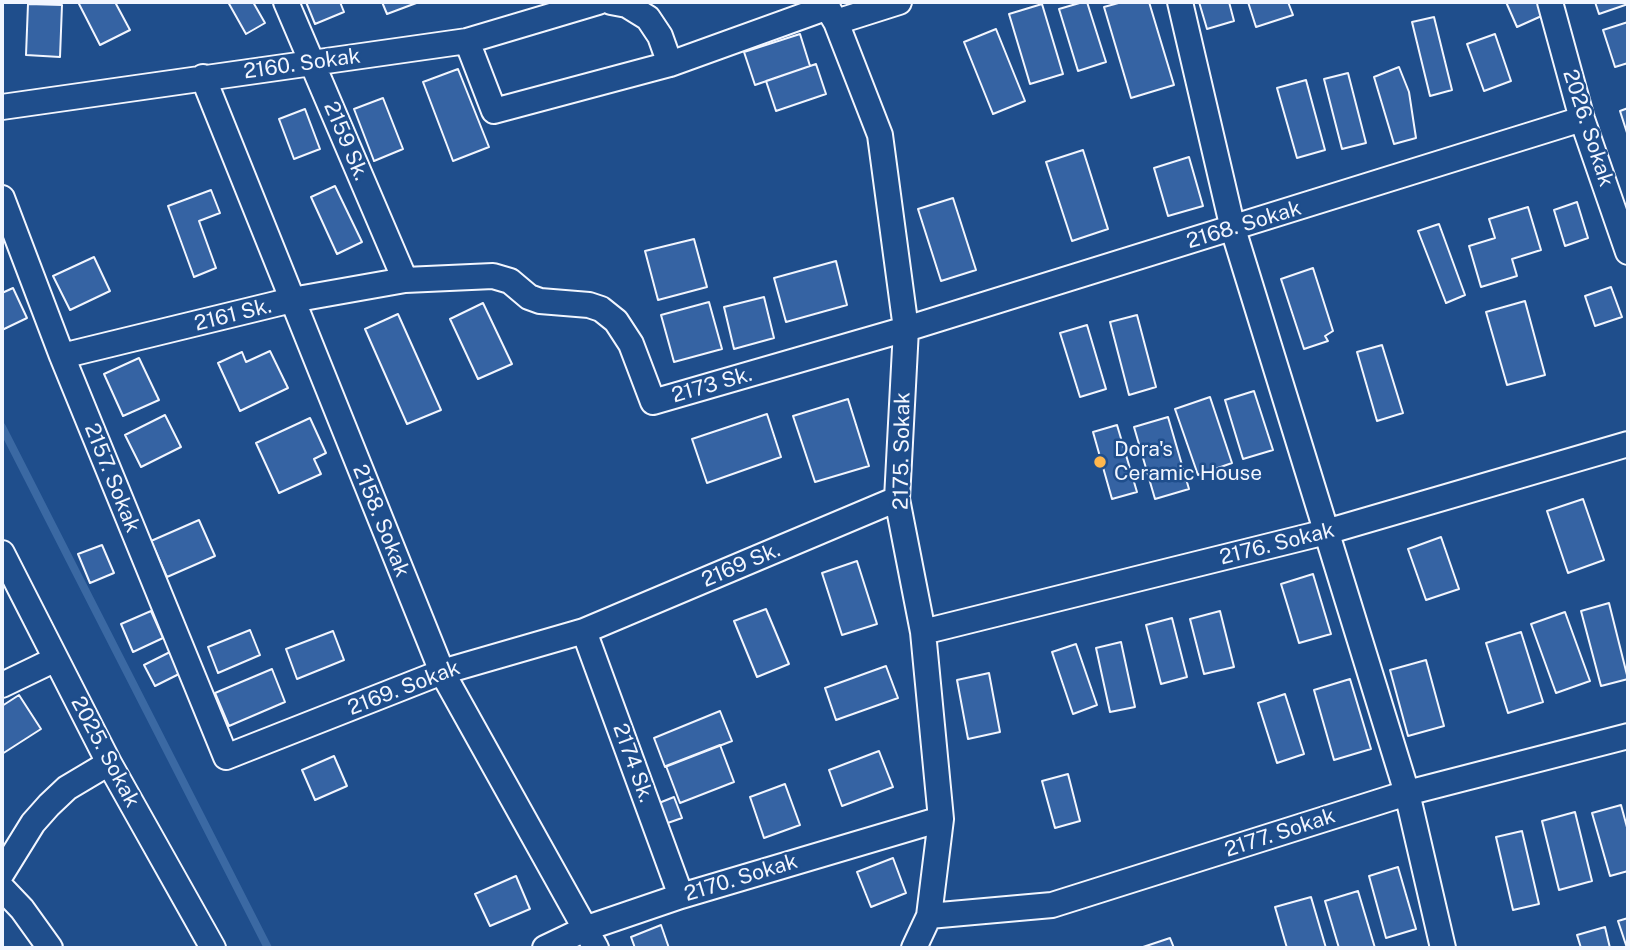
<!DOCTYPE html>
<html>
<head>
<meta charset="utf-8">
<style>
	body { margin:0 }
	#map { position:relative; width:1630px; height:950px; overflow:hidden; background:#1f4e8c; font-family:"Public Sans",sans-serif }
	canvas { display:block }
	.frame { position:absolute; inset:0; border:4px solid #f2f6ff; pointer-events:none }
</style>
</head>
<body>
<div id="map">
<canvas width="1630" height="950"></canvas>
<div class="frame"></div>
</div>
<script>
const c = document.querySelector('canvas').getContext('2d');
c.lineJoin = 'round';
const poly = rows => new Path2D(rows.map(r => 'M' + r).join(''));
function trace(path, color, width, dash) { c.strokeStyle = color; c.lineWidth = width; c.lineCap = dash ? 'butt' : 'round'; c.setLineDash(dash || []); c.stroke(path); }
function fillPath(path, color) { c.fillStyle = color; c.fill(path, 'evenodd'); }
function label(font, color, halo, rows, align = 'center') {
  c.font = font + ' "Public Sans",sans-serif'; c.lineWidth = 5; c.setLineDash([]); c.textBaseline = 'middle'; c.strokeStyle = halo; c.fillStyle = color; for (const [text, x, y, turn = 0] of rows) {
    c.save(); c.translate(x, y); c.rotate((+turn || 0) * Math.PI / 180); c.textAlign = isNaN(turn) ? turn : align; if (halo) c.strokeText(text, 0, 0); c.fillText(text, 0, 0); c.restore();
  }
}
const stream = poly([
	[2,427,268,948]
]);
const building = poly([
	[78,2,115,2,130,30,100,45,78,2],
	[228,2,253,2,265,23,246,34,228,2],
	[306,2,340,2,344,12,315,24,306,2],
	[382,2,419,2,387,14,382,2],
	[1083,2,1087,2,1106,62,1078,71,1059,9,1083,2],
	[1122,2,1149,2,1174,85,1131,98,1104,7,1122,2],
	[1199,2,1229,2,1234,21,1207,29,1199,2],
	[1248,2,1288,2,1293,15,1256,27,1248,2],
	[1506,2,1541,2,1546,14,1517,27,1506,2],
	[1595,2,1628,2,1628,4,1599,14,1595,2],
	[28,4,62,5,60,57,26,55,28,4],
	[1042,4,1063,74,1030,84,1009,14,1042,4],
	[1434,17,1452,90,1430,96,1412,22,1434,17],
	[1628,22,1628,63,1615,67,1603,30,1628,22],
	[996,29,1025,101,993,114,964,42,996,29],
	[800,34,810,66,755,85,744,52,800,34],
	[1495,34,1511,81,1484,91,1467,44,1495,34],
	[816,64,826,94,776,111,766,81,816,64],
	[1399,67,1409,92,1416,138,1394,144,1374,77,1399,67],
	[458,69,489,147,453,161,423,82,458,69],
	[1348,73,1366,143,1342,149,1324,79,1348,73],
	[1306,80,1325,150,1297,158,1277,88,1306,80],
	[383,98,403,149,374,161,354,109,383,98],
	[1628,108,1628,136,1620,111,1628,108],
	[305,109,320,149,294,159,279,119,305,109],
	[1083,150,1108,229,1072,241,1046,162,1083,150],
	[1189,157,1203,206,1168,216,1154,168,1189,157],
	[335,186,362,242,337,254,311,197,335,186],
	[211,190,220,213,199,221,216,268,194,277,168,206,211,190],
	[953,198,976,270,941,281,918,209,953,198],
	[1577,202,1588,238,1565,246,1554,210,1577,202],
	[1528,207,1541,250,1512,259,1517,276,1481,287,1469,246,1495,238,1489,219,1528,207],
	[1439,224,1465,295,1446,303,1418,231,1439,224],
	[694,239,707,287,658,300,645,251,694,239],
	[94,257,110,291,70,310,53,276,94,257],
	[836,261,847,305,786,322,774,278,836,261],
	[1313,268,1333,331,1325,336,1328,341,1304,349,1281,279,1313,268],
	[1611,287,1622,317,1595,326,1585,296,1611,287],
	[13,288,27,318,2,330,2,293,13,288],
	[764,297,774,338,734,349,724,307,764,297],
	[1525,301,1545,375,1507,385,1486,312,1525,301],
	[709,302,722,349,674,362,661,315,709,302],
	[483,303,512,364,478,379,450,319,483,303],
	[398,314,441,410,407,424,365,329,398,314],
	[1137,315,1156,387,1129,395,1110,322,1137,315],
	[1087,325,1106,389,1080,397,1060,333,1087,325],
	[1382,345,1403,413,1377,421,1357,352,1382,345],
	[270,351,288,388,240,411,218,363,242,352,246,362,270,351],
	[139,358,159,400,123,416,104,374,139,358],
	[1254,391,1273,450,1243,459,1225,400,1254,391],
	[1210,397,1232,463,1198,475,1175,409,1210,397],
	[848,399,869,466,815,482,793,416,848,399],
	[767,414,781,457,707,483,692,439,767,414],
	[165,415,181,447,141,467,125,435,165,415],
	[1168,417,1189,489,1155,499,1134,427,1168,417],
	[310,418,326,453,314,459,321,474,279,493,256,443,310,418],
	[1117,425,1137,492,1112,499,1093,432,1117,425],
	[1583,499,1604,560,1568,573,1547,511,1583,499],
	[199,520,215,556,167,577,151,541,199,520],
	[1441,537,1459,589,1426,600,1408,549,1441,537],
	[102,545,114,573,90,583,78,554,102,545],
	[857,561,877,624,842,635,822,573,857,561],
	[1313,574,1331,634,1299,643,1281,584,1313,574],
	[1609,603,1628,679,1601,686,1581,611,1609,603],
	[766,609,789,664,757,677,734,621,766,609],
	[151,611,163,638,133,652,121,624,151,611],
	[1220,611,1234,667,1204,674,1190,619,1220,611],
	[1565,612,1590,681,1556,693,1531,624,1565,612],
	[1172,618,1187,677,1161,684,1146,625,1172,618],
	[250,630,260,655,218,673,208,647,250,630],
	[333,631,344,660,297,679,286,649,333,631],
	[1521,632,1543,702,1508,713,1486,643,1521,632],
	[1121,642,1135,707,1110,712,1096,648,1121,642],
	[1076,644,1097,705,1073,714,1052,652,1076,644],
	[170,652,181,673,155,686,144,665,170,652],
	[1426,660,1444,726,1408,736,1390,670,1426,660],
	[886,666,898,698,836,720,825,688,886,666],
	[272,669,285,702,229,726,215,693,272,669],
	[989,673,1000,732,968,739,957,680,989,673],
	[1350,679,1371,749,1334,760,1314,690,1350,679],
	[1285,694,1304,754,1277,763,1258,703,1285,694],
	[19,695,41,729,2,754,2,706,19,695],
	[720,711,732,741,665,767,654,738,720,711],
	[720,745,734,782,680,803,666,766,720,745],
	[879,751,893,787,842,806,829,770,879,751],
	[334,756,347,786,315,800,302,770,334,756],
	[1068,774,1080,821,1055,828,1042,781,1068,774],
	[785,784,800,825,764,838,750,797,785,784],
	[674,797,682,818,662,825,654,805,674,797],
	[1621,805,1628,831,1628,871,1610,876,1592,813,1621,805],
	[1575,812,1592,881,1559,890,1542,821,1575,812],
	[1522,831,1539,904,1513,910,1496,837,1522,831],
	[893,858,906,893,871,907,857,872,893,858],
	[1398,867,1416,929,1386,938,1369,876,1398,867],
	[516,876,530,909,490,926,475,894,516,876],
	[1358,891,1375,948,1339,948,1325,901,1358,891],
	[1311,897,1326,948,1287,948,1275,907,1311,897],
	[1628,918,1628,948,1627,948,1618,921,1628,918],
	[661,925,669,948,635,948,631,937,661,925],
	[1605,927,1610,948,1581,948,1577,935,1605,927],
	[1170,938,1174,948,1140,948,1170,938]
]);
const street = poly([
	[286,2,405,280],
	[611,2,627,5,648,18,660,36,670,64],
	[824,2,836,22,880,135,906,329,897,499,923,632,941,819,929,916,914,948],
	[1180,2,1233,229,1407,793,1443,948],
	[1550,2,1582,119,1628,252],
	[836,22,899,2],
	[467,41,494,111,670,64,828,7],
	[203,77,442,672,596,948],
	[2,107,467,41,598,2],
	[2,198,62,356,226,757,442,672,584,631,897,499],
	[62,356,292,300,405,280,493,276,510,281,529,297,540,301,589,305,601,309,616,321,631,344,653,402,906,329,1582,119],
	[2,553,109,763,213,948],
	[584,631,681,896],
	[923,632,1326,532,1628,444],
	[2,685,56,659],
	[2,873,33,823,49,805,67,788,109,763],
	[2,888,22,909,50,948],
	[929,916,1052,905,1407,793,1628,736],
	[545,948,587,928,681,896,941,819]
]);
const markers = [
	[1100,462,7,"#ffb74d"]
];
const streetNames = [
	["2160. Sokak",302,64,-8],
	["2026. Sokak",1588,128,72],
	["2159 Sk.",346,141,67],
	["2168. Sokak",1244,225,-17],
	["2161 Sk.",233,315,-14],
	["2173 Sk.",712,385,-16],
	["2175. Sokak",902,451,-89],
	["2157. Sokak",112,478,68],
	["2158. Sokak",381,521,68],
	["2176. Sokak",1277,544,-14],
	["2169 Sk.",741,565,-23],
	["2169. Sokak",404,688,-21],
	["2025. Sokak",105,752,62],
	["2174 Sk.",633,763,70],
	["2177. Sokak",1280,833,-18],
	["2170. Sokak",741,878,-17]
];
const poiNames = [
	["Dora's",1114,450],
	["Ceramic House",1114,474]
];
trace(stream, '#3b69a3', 8);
fillPath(building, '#3563a3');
trace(building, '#f2f6ff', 2);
trace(street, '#f2f6ff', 28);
trace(street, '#1f4e8c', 24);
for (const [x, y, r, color] of markers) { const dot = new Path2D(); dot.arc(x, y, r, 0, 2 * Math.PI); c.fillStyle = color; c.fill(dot); trace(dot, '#1f4e8c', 2.5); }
label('21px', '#f2f6ff', '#1f4e8c', streetNames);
label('21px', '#f2f6ff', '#1f4e8c', poiNames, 'left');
</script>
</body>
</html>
